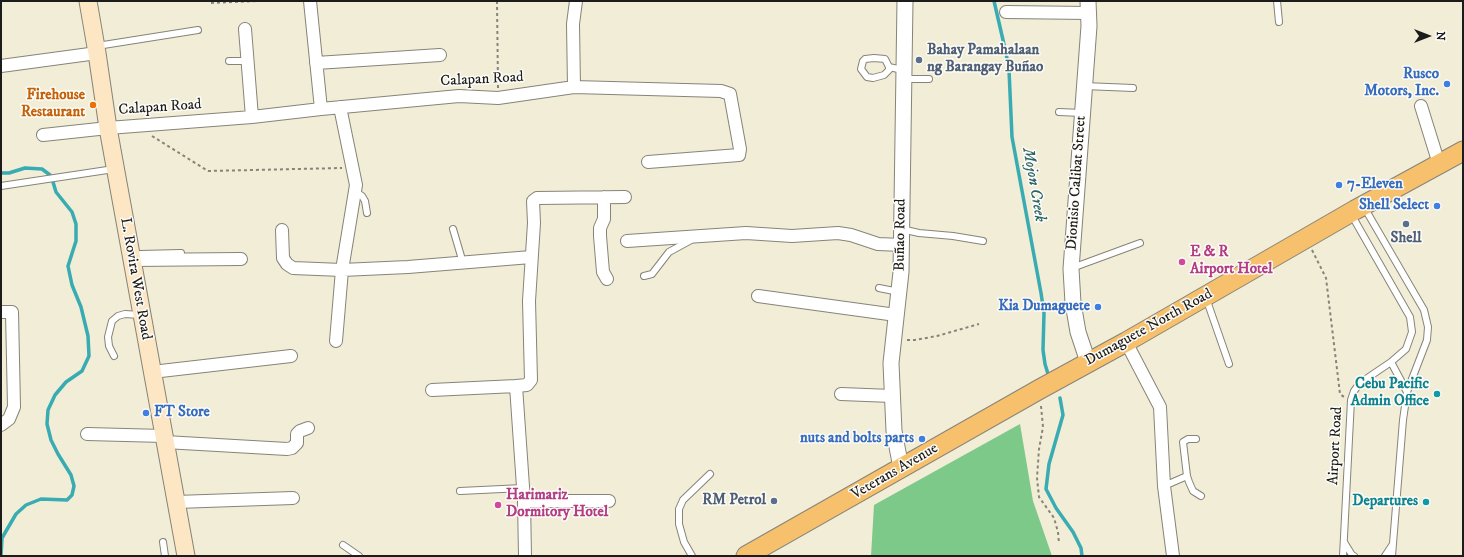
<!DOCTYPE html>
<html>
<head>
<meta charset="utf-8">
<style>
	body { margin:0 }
	#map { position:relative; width:1464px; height:557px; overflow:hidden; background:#f1edd6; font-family:"IM FELL DW Pica",serif }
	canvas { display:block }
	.frame { position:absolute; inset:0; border:2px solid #1c1c1c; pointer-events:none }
	.north { position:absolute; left:1408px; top:16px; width:40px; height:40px; -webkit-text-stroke:3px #fdfcf7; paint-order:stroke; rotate:90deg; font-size:11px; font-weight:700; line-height:16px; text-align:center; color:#1c1c1c }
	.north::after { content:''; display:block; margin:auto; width:14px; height:18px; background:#1c1c1c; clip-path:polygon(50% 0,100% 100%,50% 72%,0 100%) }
</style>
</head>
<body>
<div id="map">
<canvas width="1464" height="557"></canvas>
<div class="frame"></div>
<div class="north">N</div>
</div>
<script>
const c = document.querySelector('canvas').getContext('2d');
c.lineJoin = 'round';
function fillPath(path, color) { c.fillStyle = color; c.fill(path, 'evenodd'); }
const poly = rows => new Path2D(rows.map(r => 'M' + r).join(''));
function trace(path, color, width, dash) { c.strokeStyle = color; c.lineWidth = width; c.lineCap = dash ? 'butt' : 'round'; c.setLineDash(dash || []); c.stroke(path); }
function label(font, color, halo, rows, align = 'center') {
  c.font = font + ' "IM FELL DW Pica",serif'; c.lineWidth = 3; c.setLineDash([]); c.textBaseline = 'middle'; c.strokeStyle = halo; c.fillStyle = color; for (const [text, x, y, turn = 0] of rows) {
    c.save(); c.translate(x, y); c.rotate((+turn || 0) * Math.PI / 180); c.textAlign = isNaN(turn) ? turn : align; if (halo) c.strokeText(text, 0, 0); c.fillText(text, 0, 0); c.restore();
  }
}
const green = poly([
	[1020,424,1033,501,1052,556,871,556,874,505]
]);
const stream = poly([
	[994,1,1006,53,1009,70,1012,137,1041,293,1044,313,1043,350,1045,364,1048,374],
	[1,173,9,173,25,168,42,169,50,175],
	[1060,398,1063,415,1049,464,1046,489,1056,508,1073,532,1081,548,1082,556],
	[1,556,2,538,16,514,26,505,41,499,67,500,72,495,74,486,71,475,58,454,51,440,47,424,48,410,55,395,66,382,82,371,89,356,88,336,81,307,72,285,68,266,76,241,76,224,72,212,56,192,53,182]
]);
const path = poly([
	[497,1,498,88],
	[211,3,257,1],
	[152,136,208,171,342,168],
	[1312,250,1326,278,1340,394,1344,397],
	[907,340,915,340,937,336,979,324],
	[1041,406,1043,427,1039,449,1037,478,1039,497,1054,518,1058,532,1059,544]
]);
const service = poly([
	[1277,1,1279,22],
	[97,46,198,30],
	[229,61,249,61],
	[889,67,889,70,884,75,873,78,867,77,861,69,863,61,865,59,874,58,885,59,889,67,903,70],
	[903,79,929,79],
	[1084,86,1133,88],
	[1059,112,1082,113],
	[1,186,114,169],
	[356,192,362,196,365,201,367,213],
	[1364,207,1424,310,1428,327,1427,340,1407,392,1403,420,1392,556],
	[453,229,463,263],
	[901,229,919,233,953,236,983,241],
	[140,254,181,253],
	[1072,268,1140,243],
	[644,276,652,274,669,252,691,240],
	[879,288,899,292],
	[1206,298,1229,364],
	[114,356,109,346,108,337,112,321,118,316,125,314,140,315],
	[1391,362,1407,392],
	[1187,476,1189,482,1193,491,1201,496],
	[1164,486,1187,476,1183,442,1188,439,1196,439],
	[460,491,523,488],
	[163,542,165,556],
	[1344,542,1352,555,1354,556],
	[343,545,359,556],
	[692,556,684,542,679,524,679,509,683,500,710,474],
	[1343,556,1351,400,1354,391,1360,383,1391,362,1406,349,1412,332,1410,317,1351,214],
	[1385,556,1393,544]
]);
const minor = poly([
	[310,1,321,109],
	[1006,12,1089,13],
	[245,29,252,117],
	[316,63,440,55],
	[1,66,97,53],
	[574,87,573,24,576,1],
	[1421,106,1439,164],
	[43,135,108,128,252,117,321,109,459,96,498,98,574,87,721,91,730,94,740,149,739,155,648,162],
	[604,197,604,219,600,228,600,236,603,272,607,279],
	[282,230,283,258,287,264,293,268,342,270,408,267,531,257],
	[627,241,746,233,792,236,838,233,851,235,878,244,902,245],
	[132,260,241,259],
	[758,296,896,315],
	[1,312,12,312,14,407,9,419,1,425],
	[336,341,342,270,356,185,340,107],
	[1126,342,1160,407,1164,486,1173,556],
	[152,372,291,356],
	[432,390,516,386],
	[841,394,892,396],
	[87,434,164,436],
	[165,442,287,449,292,448,297,443,297,434,300,431,308,428],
	[524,501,609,501],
	[176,502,293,498],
	[525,556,524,501,516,386,527,385,531,380,529,301,534,223,533,201,537,198,625,197]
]);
const tertiary = poly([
	[1088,362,1078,332,1073,303,1071,269,1089,26,1088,1],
	[901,468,894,431,891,363,901,272,905,1]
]);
const secondary = poly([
	[88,1,97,53,108,128,186,556]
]);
const trunk = poly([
	[746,556,1040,389,1126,342,1355,210,1463,151]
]);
const markers = [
	[919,60,4,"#5c6f8a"],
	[1447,84,4,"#3f7fe0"],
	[93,105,4,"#e8710a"],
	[1339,185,4,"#3f7fe0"],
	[1437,206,4,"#3f7fe0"],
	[1406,224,4,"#5c6f8a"],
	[1182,262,4,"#d1479c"],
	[1098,307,4,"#3f7fe0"],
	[1437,394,4,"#0f9aa8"],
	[146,413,4,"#3f7fe0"],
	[922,439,4,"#3f7fe0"],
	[774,501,4,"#5c6f8a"],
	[1426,502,4,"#0f9aa8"],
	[498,505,4,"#d1479c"]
];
const serviceNames = [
	["Bahay Pamahalaan",927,51],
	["ng Barangay Buñao",927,68],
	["Shell",1406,239,"center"],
	["RM Petrol",766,501,"right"]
];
const shopNames = [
	["Rusco",1439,75],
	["Motors, Inc.",1439,92],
	["7-Eleven",1347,185,"left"],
	["Shell Select",1429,206],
	["Kia Dumaguete",1090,307],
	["FT Store",154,413,"left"],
	["nuts and bolts parts",914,439]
];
const streetNames = [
	["Calapan Road",482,80,-3],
	["Calapan Road",160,108,-4],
	["Dionisio Calibat Street",1077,183,-86],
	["Buñao Road",901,235,-89],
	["L. Rovira West Road",135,279,80],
	["Dumaguete North Road",1149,328,-29],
	["Airport Road",1336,446,-87],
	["Veterans Avenue",895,472,-30]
];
const foodNames = [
	["Firehouse",85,96],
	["Restaurant",85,113]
];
const hotelNames = [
	["E & R",1190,253],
	["Airport Hotel",1190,270],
	["Harimariz",506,496],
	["Dormitory Hotel",506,513]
];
const cultureNames = [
	["Cebu Pacific",1429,385],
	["Admin Office",1429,402],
	["Departures",1418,502]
];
const waterNames = [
	["Mojon Creek",1033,185,80]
];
fillPath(green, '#7cc989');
trace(stream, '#39abb2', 3.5);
trace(service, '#868479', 8);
trace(minor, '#868479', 14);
trace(tertiary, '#868479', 17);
trace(secondary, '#868479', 19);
trace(trunk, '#868479', 21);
trace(path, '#868479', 2, [3, 3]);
trace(service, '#fff', 6);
trace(minor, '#fff', 12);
trace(tertiary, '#fff', 15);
trace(secondary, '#fce6c4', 17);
trace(trunk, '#f7c06c', 19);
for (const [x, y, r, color] of markers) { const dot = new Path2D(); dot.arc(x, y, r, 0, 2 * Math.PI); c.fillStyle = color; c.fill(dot); trace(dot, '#fdfcf7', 1.5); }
label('bold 15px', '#4e5e75', '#fdfcf7', serviceNames, 'left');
label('bold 15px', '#366cbe', '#fdfcf7', shopNames, 'right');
label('15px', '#1c1c1c', '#fdfcf7', streetNames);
label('bold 15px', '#c56008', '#fdfcf7', foodNames, 'right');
label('bold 15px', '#b23c85', '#fdfcf7', hotelNames, 'left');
label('bold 15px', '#0d838f', '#fdfcf7', cultureNames, 'right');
label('italic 16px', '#2a6467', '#fdfcf7', waterNames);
</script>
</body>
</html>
